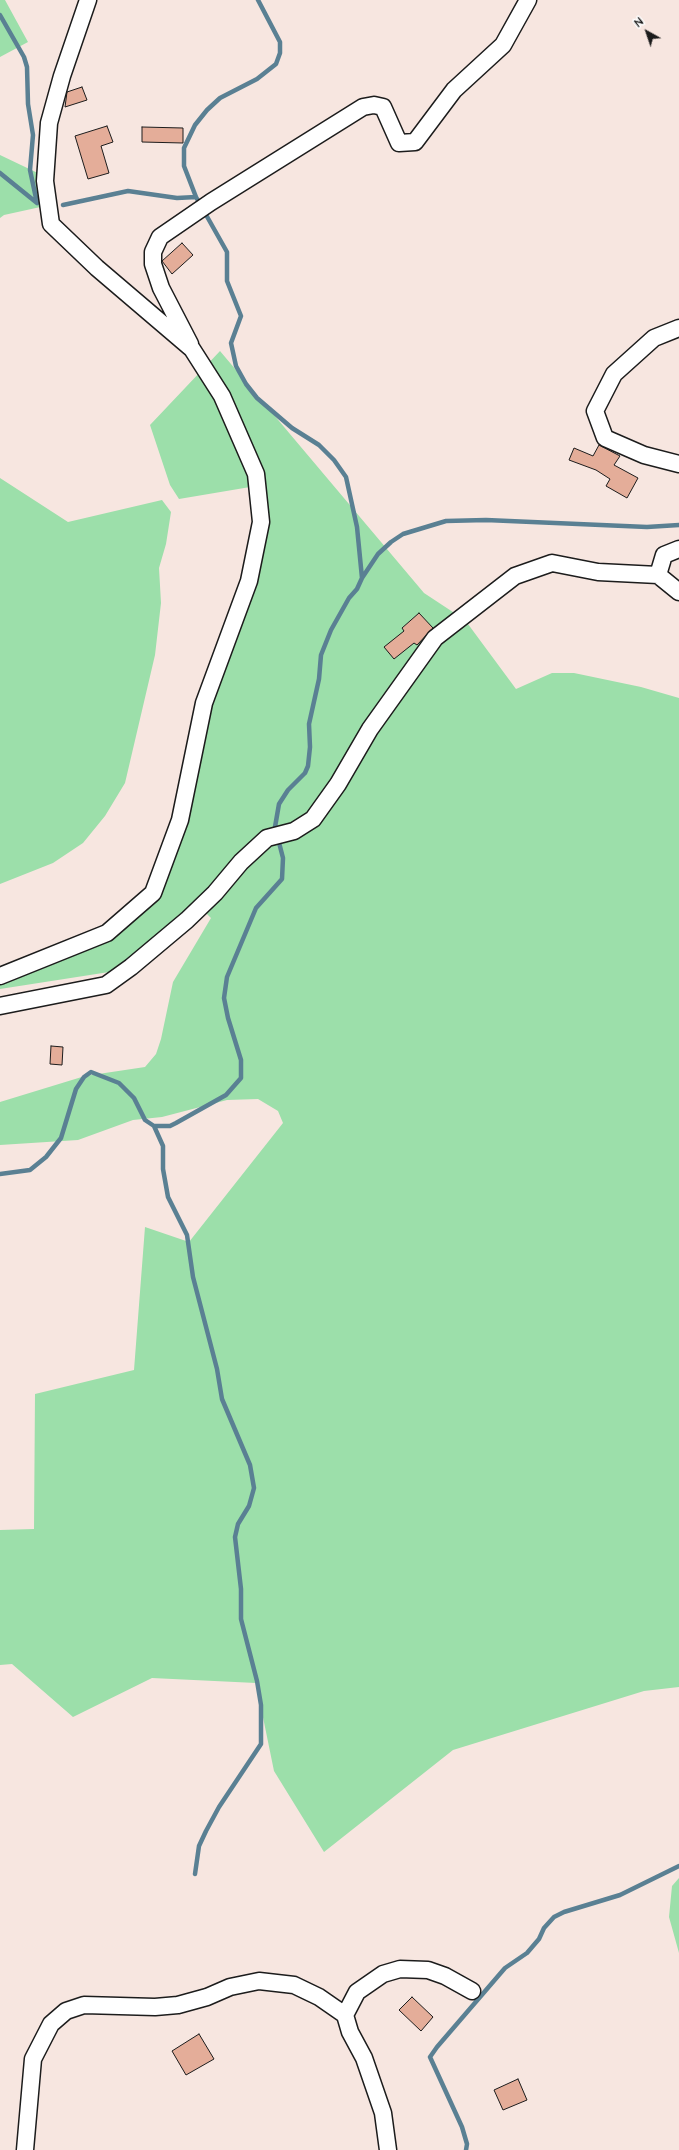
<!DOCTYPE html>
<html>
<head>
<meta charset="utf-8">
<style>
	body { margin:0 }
	#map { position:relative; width:679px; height:2150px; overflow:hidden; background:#f7e6e0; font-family:"Architects Daughter",sans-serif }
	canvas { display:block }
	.north { position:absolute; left:627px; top:12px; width:40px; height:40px; -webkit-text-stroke:3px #fff; paint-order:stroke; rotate:320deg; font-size:11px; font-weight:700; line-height:16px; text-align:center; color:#1c1c1c }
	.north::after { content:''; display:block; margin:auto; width:14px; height:18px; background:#1c1c1c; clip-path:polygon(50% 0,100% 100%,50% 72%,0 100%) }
</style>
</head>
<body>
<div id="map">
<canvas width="679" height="2150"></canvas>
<div class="north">N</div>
</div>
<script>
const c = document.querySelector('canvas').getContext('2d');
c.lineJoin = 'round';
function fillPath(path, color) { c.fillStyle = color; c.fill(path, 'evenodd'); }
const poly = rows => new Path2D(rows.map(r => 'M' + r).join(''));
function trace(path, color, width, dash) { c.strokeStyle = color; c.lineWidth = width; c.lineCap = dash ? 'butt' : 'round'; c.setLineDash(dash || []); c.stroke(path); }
const green = poly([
	[0,0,5,0,28,42,0,57],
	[0,155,44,176,45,206,4,215,0,218],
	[220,351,424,593,465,620,516,689,552,673,574,673,641,687,679,698,679,1687,644,1691,453,1750,324,1852,274,1771,256,1683,152,1678,73,1717,12,1664,0,1665,0,1530,34,1529,35,1394,134,1370,145,1227,189,1242,283,1123,278,1111,258,1099,227,1100,162,1117,133,1120,78,1140,0,1145,0,1102,85,1076,145,1067,156,1054,161,1039,173,982,211,918,201,908,122,970,0,989,0,980,119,924,139,903,173,850,204,717,258,536,262,485,179,499,170,485,150,425],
	[0,478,68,522,162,500,171,512,166,544,159,568,161,603,155,655,125,783,105,816,83,843,53,863,0,884],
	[679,1878,679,1953,669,1917,672,1886]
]);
const stream = poly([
	[0,15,24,57,27,67,28,104,33,135,30,170,37,203],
	[0,173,37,203],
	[63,205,128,191,177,198,196,197],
	[362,578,378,554,391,542,403,534,446,521,486,520,647,527,679,525],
	[154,1126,163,1146,163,1169,168,1197,187,1235,193,1277,217,1369,222,1399,250,1465,254,1488,249,1506,238,1524,235,1537,241,1589,241,1619,257,1681,261,1705,261,1744,219,1807,206,1831,199,1846,195,1874],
	[0,1174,30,1170,46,1157,61,1138,76,1089,84,1077,91,1072,119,1083,134,1098,145,1120,154,1126,170,1126,176,1123,226,1095,241,1078,241,1060,228,1018,224,998,227,977,256,908,282,879,283,858,275,827,279,804,288,790,305,773,308,766,310,747,309,724,319,679,321,655,331,630,349,598,357,589,362,578,357,527,346,477,334,460,319,445,292,428,257,398,246,384,236,366,231,343,241,316,227,281,227,252,196,197,184,166,184,148,195,125,207,110,220,98,257,79,276,64,280,53,280,42,258,0],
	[466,2150,467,2144,462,2127,430,2057,437,2047,505,1968,527,1953,539,1939,544,1928,554,1917,564,1912,620,1895,679,1866]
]);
const building = poly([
	[82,87,87,100,65,107,67,92,82,87],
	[107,126,113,142,101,146,109,173,88,179,75,136,107,126],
	[142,127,183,128,183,143,142,142,142,127],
	[182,243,193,255,172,274,162,261,182,243],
	[599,445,620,456,614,465,638,478,627,498,606,486,610,479,596,470,569,460,574,448,593,456,599,445],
	[419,613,433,628,417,645,414,643,394,659,384,647,404,631,402,628,419,613],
	[51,1046,63,1047,62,1065,50,1064,51,1046],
	[412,1997,433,2017,421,2031,399,2010,412,1997],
	[199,2034,214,2059,186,2075,172,2051,199,2034],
	[518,2079,527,2100,503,2110,494,2090,518,2079]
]);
const minor = poly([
	[679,328,654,338,614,374,595,411,605,438,644,455,679,464],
	[190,344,161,288,153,264,153,252,160,237,211,202,363,107,374,105,383,107,399,143,415,142,454,90,503,45,528,0],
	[658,575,664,555,679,549],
	[0,976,107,933,153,893,180,820,204,703,249,581,261,522,256,474,222,396,192,349,97,268,51,224,45,181,49,123,62,76,88,0],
	[0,1006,106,985,131,967,187,920,215,893,241,862,267,838,294,831,313,819,338,784,370,729,435,638,515,576,552,563,598,572,658,575,679,592],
	[25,2150,33,2059,51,2024,66,2011,84,2005,155,2007,178,2005,207,1997,230,1987,259,1981,294,1985,319,1997,345,2015],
	[388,2150,383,2113,364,2058,350,2032,345,2015,357,1992,383,1974,400,1969,428,1970,445,1976,472,1991]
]);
fillPath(green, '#9cdfaa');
trace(stream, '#5a8093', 4.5);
fillPath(building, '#e4ad99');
trace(building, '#1c1c1c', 1);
trace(minor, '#1c1c1c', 19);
trace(minor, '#fff', 16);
</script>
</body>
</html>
